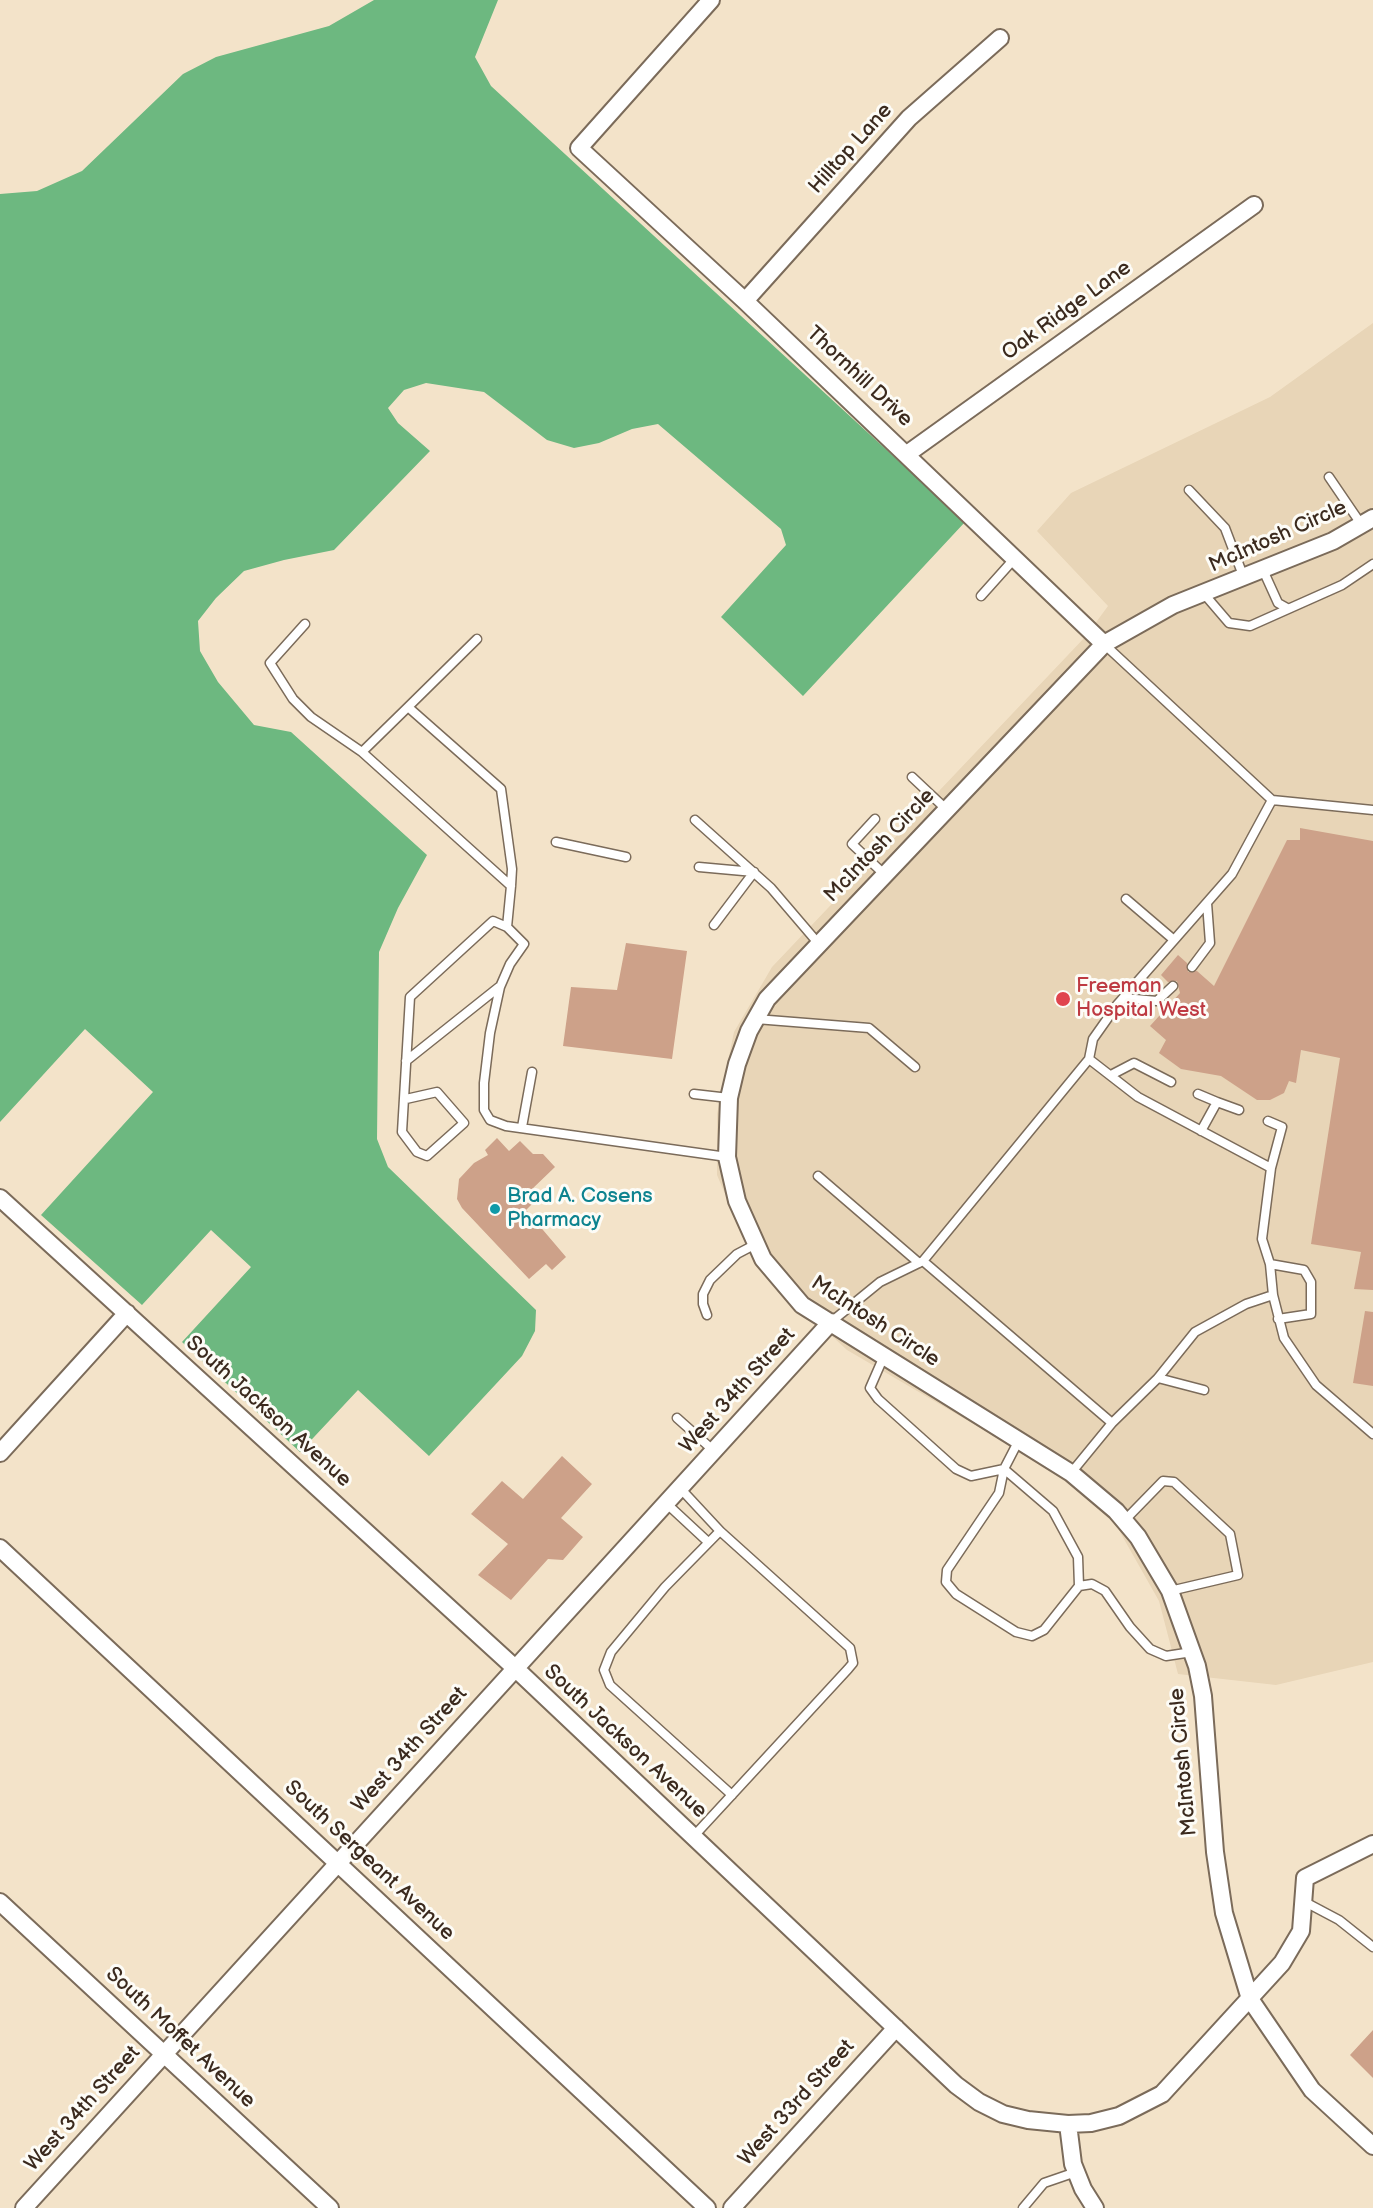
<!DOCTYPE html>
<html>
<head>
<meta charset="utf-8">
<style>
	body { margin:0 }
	canvas { display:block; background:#f3e3c9 }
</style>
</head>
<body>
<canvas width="1373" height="2208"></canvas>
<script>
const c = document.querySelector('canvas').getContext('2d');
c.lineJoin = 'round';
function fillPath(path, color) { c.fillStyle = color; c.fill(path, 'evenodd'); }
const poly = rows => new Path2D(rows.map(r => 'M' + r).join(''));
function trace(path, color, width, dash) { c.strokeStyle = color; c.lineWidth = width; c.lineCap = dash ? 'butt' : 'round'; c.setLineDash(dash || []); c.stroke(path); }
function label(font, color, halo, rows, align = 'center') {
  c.font = font + ' "Balsamiq Sans",sans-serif'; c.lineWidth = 6; c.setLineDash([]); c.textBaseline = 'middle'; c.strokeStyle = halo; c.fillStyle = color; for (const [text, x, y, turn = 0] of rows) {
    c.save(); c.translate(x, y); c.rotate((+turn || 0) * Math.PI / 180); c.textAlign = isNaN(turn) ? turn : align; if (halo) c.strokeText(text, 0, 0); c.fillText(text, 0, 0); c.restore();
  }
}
const built = poly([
	[1373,323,1373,1662,1276,1685,1178,1674,1159,1601,1116,1525,1059,1474,847,1350,755,1265,717,1175,717,1114,734,1032,772,967,1086,636,1108,606,1037,531,1071,493,1270,397]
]);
const forest = poly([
	[374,0,498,0,475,57,491,86,965,522,803,696,721,617,786,545,781,529,658,424,632,429,599,443,574,448,547,440,484,392,426,383,404,390,388,408,398,423,430,451,334,550,284,560,244,571,216,598,198,621,200,651,218,682,254,725,291,732,427,855,398,908,379,952,377,1139,388,1167,536,1310,535,1331,522,1356,429,1456,358,1390,300,1452,182,1342,251,1267,211,1230,142,1305,41,1215,153,1092,85,1029,0,1122,0,194,37,191,82,171,183,74,216,57,329,26]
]);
const building = poly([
	[1300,828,1373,841,1373,1290,1354,1289,1361,1252,1311,1244,1340,1058,1301,1050,1296,1083,1289,1081,1284,1093,1270,1100,1257,1100,1221,1076,1181,1069,1159,1053,1166,1040,1150,1026,1180,993,1177,981,1168,982,1161,975,1178,955,1187,963,1188,972,1197,971,1214,986,1287,840,1300,840],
	[626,943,687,951,672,1059,563,1046,571,987,617,990],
	[497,1138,509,1151,520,1141,533,1154,543,1154,555,1167,529,1192,536,1200,526,1210,566,1257,552,1270,546,1264,529,1279,462,1208,457,1199,459,1179,474,1163,488,1155,485,1150],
	[1365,1311,1373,1312,1373,1386,1353,1383],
	[562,1456,592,1484,561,1518,583,1537,563,1560,548,1559,511,1600,478,1575,508,1544,471,1514,502,1481,523,1499],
	[1373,2030,1373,2078,1350,2055]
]);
const lane = poly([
	[1329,477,1361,524],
	[1189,490,1225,528,1244,578],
	[1263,570,1278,603,1287,608],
	[1205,595,1229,623,1250,626,1342,585,1373,564],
	[981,596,1015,558],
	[305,624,270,663,293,699,311,717,362,752],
	[1104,644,1272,800,1373,810],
	[408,707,477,639],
	[912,777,946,809],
	[875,819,852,844,884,874],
	[695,820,771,888,818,943],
	[556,842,626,857],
	[699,867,754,872],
	[1126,899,1174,940],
	[714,925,754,872],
	[507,927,511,886,512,869,501,789,408,707,362,752,511,886],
	[1192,967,1210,943,1207,903],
	[1124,998,1157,1001,1173,986],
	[756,1019,869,1028,915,1067],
	[1089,1059,1138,1097,1271,1168,1262,1239,1270,1264,1273,1295,1284,1338,1316,1385,1373,1434],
	[406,1061,499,987],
	[1111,1075,1134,1063,1171,1082],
	[694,1094,729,1098],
	[1198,1094,1217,1102],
	[406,1099,437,1092,464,1123,427,1156,417,1152,402,1132,410,997,493,921,507,927,524,944,510,964,500,987,490,1033,484,1083,484,1110,490,1120,506,1126,727,1157],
	[1268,1121,1282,1127,1271,1168],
	[522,1127,532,1072],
	[1201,1131,1217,1102,1239,1110],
	[818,1176,919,1263],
	[923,1261,1112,1423],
	[1270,1264,1304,1270,1311,1282,1311,1314,1278,1319],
	[707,1315,703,1304,703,1294,710,1280,737,1254,756,1244],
	[831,1322,880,1282,923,1261,1089,1059,1093,1039,1117,1005,1232,874,1272,800],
	[884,1356,870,1388,878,1399,956,1469,971,1476,1004,1469,1019,1440],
	[1158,1378,1204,1390],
	[677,1418,714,1451],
	[1004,1469,1053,1511,1078,1557,1079,1586,1044,1630,1032,1636,1016,1632,956,1594,946,1582,947,1570,999,1493,1004,1469],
	[1071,1473,1112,1423,1158,1378,1195,1332,1246,1304,1273,1295],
	[680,1488,720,1531],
	[666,1503,708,1542],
	[1124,1521,1163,1481,1174,1482,1230,1534,1238,1575,1170,1591],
	[1079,1586,1092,1584,1105,1591,1130,1627,1150,1649,1166,1656,1192,1652],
	[693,1837,848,1669,853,1663,850,1648,720,1531,665,1587,611,1652,604,1670,610,1685,732,1795],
	[1305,1902,1339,1920,1373,1947],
	[1023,2208,1044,2183,1076,2172]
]);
const street = poly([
	[711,0,579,148,745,301,1104,644],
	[745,301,909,118,1000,38],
	[907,454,1254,205],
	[1373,518,1333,541,1173,605,1104,644,767,999,749,1031,737,1064,729,1098,727,1157,737,1201,763,1259,802,1305,1071,1473,1116,1511,1138,1537,1170,1591,1197,1666,1203,1696,1215,1852,1224,1913,1250,1999,1312,2090,1373,2146],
	[0,1198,515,1668,956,2085,979,2102,1003,2114,1028,2120,1068,2124,1091,2123,1119,2116,1162,2094,1282,1963,1301,1931,1305,1878,1373,1844],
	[0,1453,127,1313],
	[0,1548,707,2208],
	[0,1902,330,2208],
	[1068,2124,1073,2164,1083,2189,1095,2208],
	[24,2208,831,1322],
	[732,2208,896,2028]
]);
const markers = [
	[1063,999,8,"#e0444e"],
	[495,1209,6,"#0f9aa8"]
];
const streetNames = [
	["Hilltop Lane",851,149,-48],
	["Oak Ridge Lane",1067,311,-36],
	["Thornhill Drive",859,377,43],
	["McIntosh Circle",1278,537,-24],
	["McIntosh Circle",880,846,-46],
	["McIntosh Circle",875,1322,33],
	["West 34th Street",738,1391,-48],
	["South Jackson Avenue",268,1412,42],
	["South Jackson Avenue",625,1742,43],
	["West 34th Street",410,1750,-48],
	["McIntosh Circle",1184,1762,-95],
	["South Sergeant Avenue",369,1861,43],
	["South Moffet Avenue",180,2038,43],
	["West 33rd Street",797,2103,-48],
	["West 34th Street",83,2109,-48]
];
const healthNames = [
	["Freeman",1076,987],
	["Hospital West",1076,1011]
];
const cultureNames = [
	["Brad A. Cosens",507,1197],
	["Pharmacy",507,1221]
];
fillPath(built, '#e8d5b7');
fillPath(forest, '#6db880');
fillPath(building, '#cda189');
trace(lane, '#7b6b5a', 11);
trace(street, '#7b6b5a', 20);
trace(lane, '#fff', 8);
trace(street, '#fff', 16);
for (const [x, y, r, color] of markers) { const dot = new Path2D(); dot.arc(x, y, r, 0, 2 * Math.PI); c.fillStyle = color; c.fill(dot); trace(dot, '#fdfcf7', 2); }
label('21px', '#3b2a1e', '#fdfcf7', streetNames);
label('21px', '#be3a42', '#fdfcf7', healthNames, 'left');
label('21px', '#0d838f', '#fdfcf7', cultureNames, 'left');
</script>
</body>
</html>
